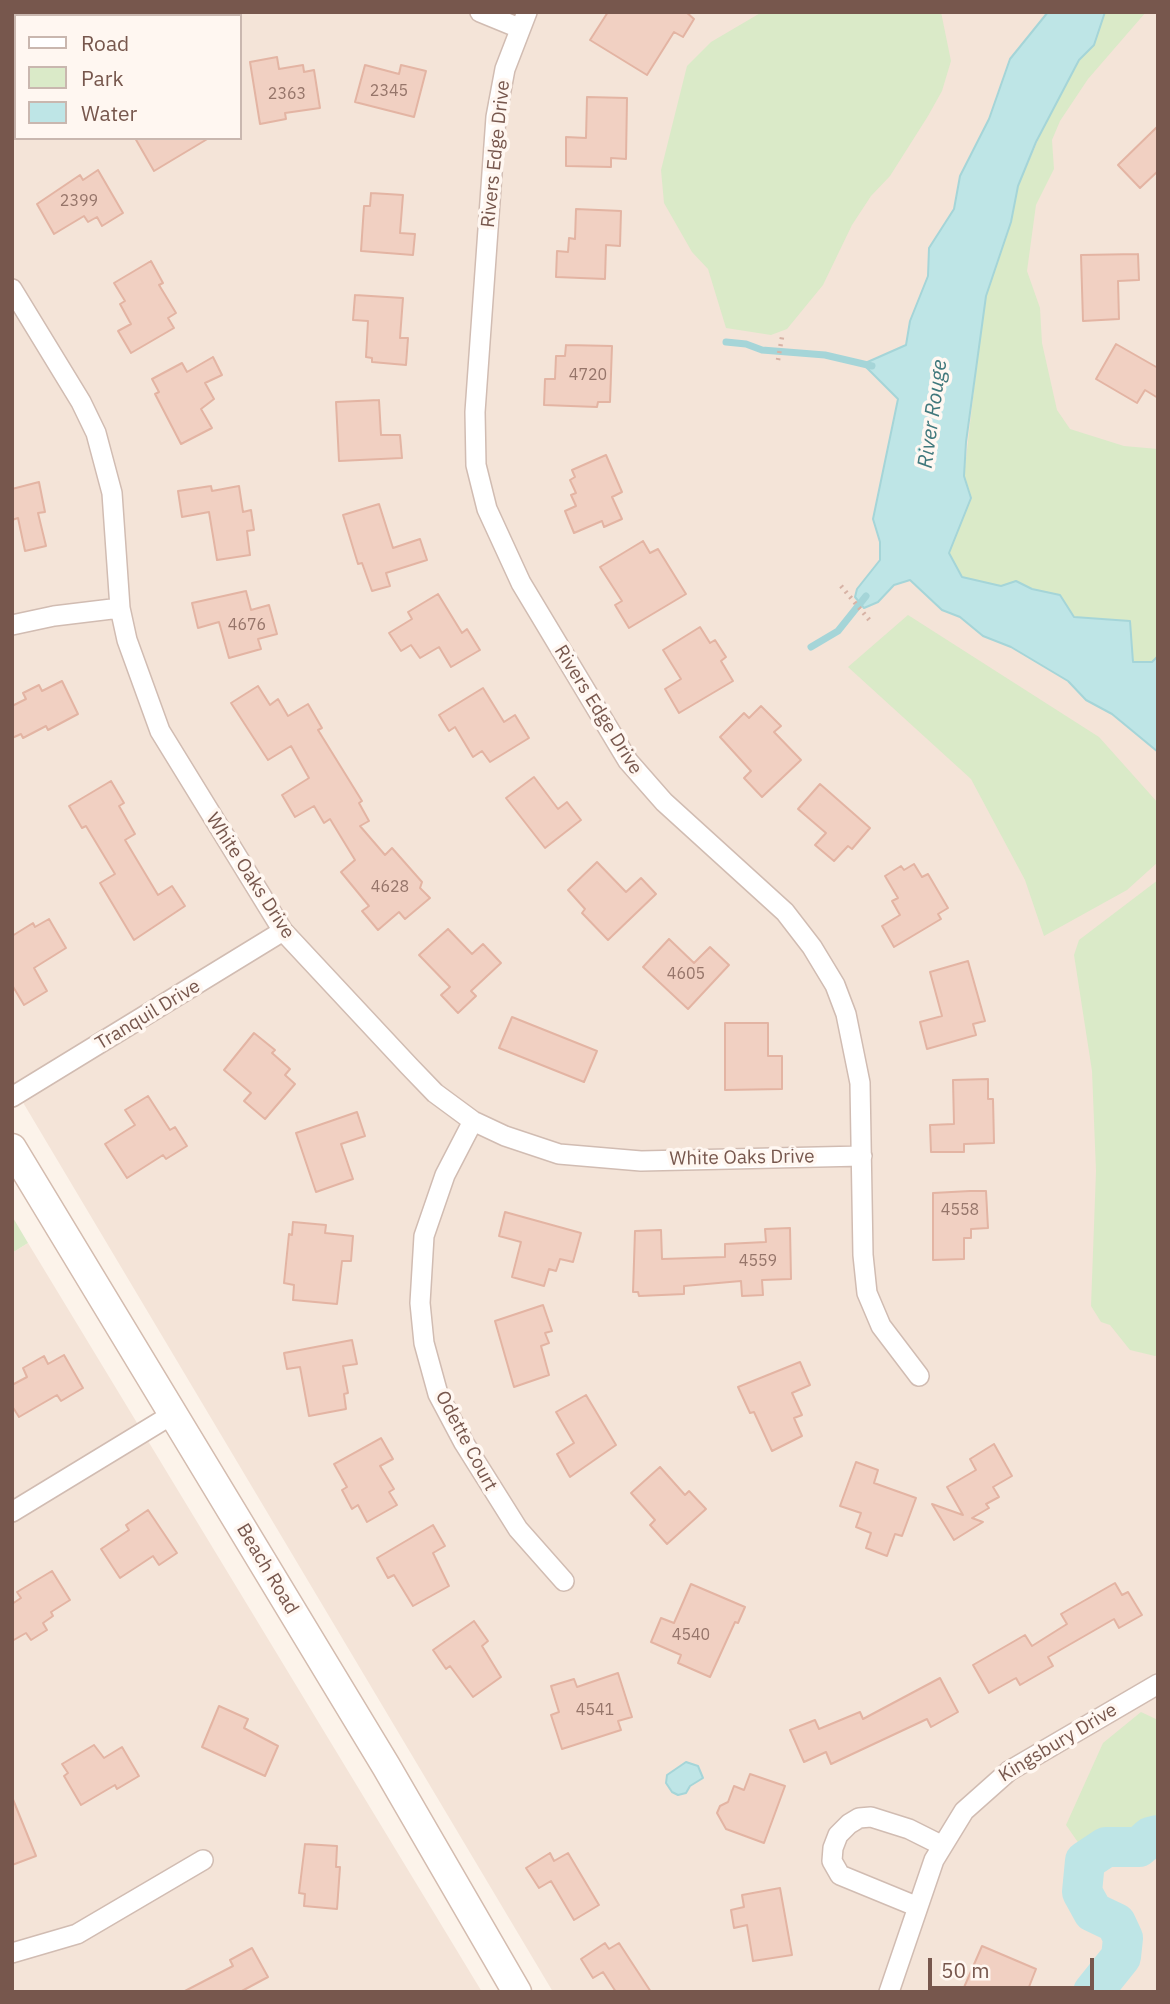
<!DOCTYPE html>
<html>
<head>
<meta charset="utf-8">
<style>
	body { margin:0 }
	#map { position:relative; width:1170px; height:2004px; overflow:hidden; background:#fcf3ea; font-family:"IBM Plex Sans",sans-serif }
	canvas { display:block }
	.frame { position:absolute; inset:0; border:14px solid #77574d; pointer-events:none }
	.legend { position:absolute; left:14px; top:14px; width:228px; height:126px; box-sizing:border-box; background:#fff7f1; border:2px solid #c9b7af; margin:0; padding:9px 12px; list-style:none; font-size:21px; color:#77574d }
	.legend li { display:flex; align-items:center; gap:14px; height:35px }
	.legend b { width:35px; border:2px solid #c9b7af }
	.scale { position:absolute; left:928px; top:1958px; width:166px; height:32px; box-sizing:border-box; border:4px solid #77574d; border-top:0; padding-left:9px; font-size:21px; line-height:24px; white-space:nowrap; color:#77574d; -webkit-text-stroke:5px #fff7f1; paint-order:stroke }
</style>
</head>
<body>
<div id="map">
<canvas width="1170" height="2004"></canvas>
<div class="frame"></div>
<ul class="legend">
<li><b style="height:9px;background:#fff"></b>Road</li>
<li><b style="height:19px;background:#daeac8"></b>Park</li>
<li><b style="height:19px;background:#bee5e6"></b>Water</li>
</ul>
<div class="scale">50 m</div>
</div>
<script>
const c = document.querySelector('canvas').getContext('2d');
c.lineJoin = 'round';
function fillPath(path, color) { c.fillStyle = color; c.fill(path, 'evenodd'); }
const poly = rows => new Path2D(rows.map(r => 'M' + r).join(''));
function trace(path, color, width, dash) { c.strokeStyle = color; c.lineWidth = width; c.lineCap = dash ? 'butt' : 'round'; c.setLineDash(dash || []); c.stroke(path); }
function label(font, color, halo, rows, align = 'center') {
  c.font = font + ' "IBM Plex Sans",sans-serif'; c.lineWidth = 7; c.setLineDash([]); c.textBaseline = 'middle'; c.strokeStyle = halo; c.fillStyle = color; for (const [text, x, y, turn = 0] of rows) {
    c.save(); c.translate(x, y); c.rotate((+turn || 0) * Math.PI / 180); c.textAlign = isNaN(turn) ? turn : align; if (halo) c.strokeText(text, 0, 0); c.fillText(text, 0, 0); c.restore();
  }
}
const residential = poly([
	[12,12,1158,12,1158,1992,553,1992,12,1084],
	[16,16,240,16,240,138,16,138],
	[28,1243,482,1992,12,1992,12,1253]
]);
const green = poly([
	[762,12,941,12,951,61,942,91,928,116,890,176,871,196,852,225,823,285,787,329,771,335,726,328,708,269,692,252,664,203,661,170,687,66,711,42],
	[1105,12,1146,12,1088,79,1060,121,1052,140,1054,169,1036,205,1027,271,1040,308,1042,343,1057,410,1070,429,1124,446,1158,449,1158,656,1152,662,1132,662,1129,621,1074,617,1060,595,1032,589,1016,581,1001,586,962,577,949,553,971,498,964,476,981,328,986,296,1011,222,1018,186,1049,115,1079,60,1094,45],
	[908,615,1099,737,1158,803,1158,862,1127,890,1044,936,1025,880,971,779,848,667],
	[1158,880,1158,1355,1155,1356,1130,1350,1110,1325,1101,1322,1091,1306,1096,1171,1092,1071,1074,955,1079,940],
	[12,1216,28,1243,12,1253],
	[1141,1712,1158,1720,1158,1827,1084,1851,1066,1825,1103,1743]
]);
const water = poly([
	[1048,12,1105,12,1094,45,1079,60,1036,142,1018,186,1011,222,986,296,966,442,964,476,971,498,949,553,962,577,1001,586,1016,581,1032,589,1060,595,1074,617,1130,621,1133,662,1152,662,1158,656,1158,752,1112,714,1086,700,1068,681,1011,647,983,636,960,617,942,610,910,580,894,585,878,602,864,608,855,597,857,589,880,560,880,542,873,519,898,399,863,364,906,345,910,321,928,276,929,248,954,209,960,176,989,119,1010,59,1048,12],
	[686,1762,698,1766,703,1778,690,1786,686,1793,678,1795,672,1792,666,1783,667,1775,686,1762]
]);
const stream = poly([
	[726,342,746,344,762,350,825,355,872,366],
	[811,647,838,631,866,596]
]);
const river = poly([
	[1093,1992,1121,1957,1123,1938,1116,1923,1093,1912,1082,1892,1085,1861,1106,1847,1139,1847,1150,1837,1158,1835]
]);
const building = poly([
	[608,12,686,12,694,19,683,37,674,32,647,75,590,40,608,12],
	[277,57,279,69,303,65,304,72,314,70,320,108,285,113,286,119,260,124,250,62,277,57],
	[365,65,399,74,401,65,426,71,414,117,355,102,365,65],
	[587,97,627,98,626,159,611,158,611,167,566,166,566,137,586,138,587,97],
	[1158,126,1158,171,1140,188,1118,165,1158,126],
	[135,138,209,138,154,171,135,138],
	[98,170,123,213,102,226,97,217,88,222,84,216,54,234,37,204,80,175,83,180,98,170],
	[371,193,403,195,400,233,415,234,413,255,361,251,364,206,370,206,371,193],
	[576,209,621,211,620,246,606,245,605,279,556,277,557,251,568,252,569,238,575,239,576,209],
	[1138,254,1139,280,1118,281,1119,319,1083,321,1081,255,1138,254],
	[151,261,163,283,159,285,176,313,168,318,174,328,131,353,118,331,131,324,120,304,125,301,114,283,151,261],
	[355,295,403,298,400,338,408,338,406,365,372,362,372,358,366,357,368,321,353,320,355,295],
	[1116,344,1158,368,1158,398,1145,390,1137,403,1096,379,1116,344],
	[566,345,612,346,610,402,598,402,597,407,544,405,545,379,555,379,556,356,565,356,566,345],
	[213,357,222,375,205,383,214,399,201,409,212,428,181,444,155,394,159,392,152,379,182,363,187,372,213,357],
	[379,400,381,435,400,435,402,458,339,461,336,402,379,400],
	[606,455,622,492,612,497,622,519,604,527,602,521,574,533,565,511,576,506,571,495,576,493,570,480,575,477,572,470,606,455],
	[39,482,45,512,38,513,46,546,25,551,18,518,12,520,12,489,39,482],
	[211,486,212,491,239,486,243,512,251,510,254,530,247,531,250,555,217,560,209,512,182,517,178,491,211,486],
	[379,504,393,548,420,539,427,560,386,573,390,586,372,591,362,563,358,564,343,515,379,504],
	[643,541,650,553,658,549,686,594,629,628,615,605,622,601,600,567,643,541],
	[246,591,251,610,269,605,277,634,258,639,261,649,229,658,219,622,198,628,192,603,246,591],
	[438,594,462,633,467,629,480,650,451,667,439,647,420,658,411,645,401,651,389,633,412,619,408,612,438,594],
	[700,627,710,643,715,640,726,657,721,661,733,681,679,713,665,689,681,679,663,650,700,627],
	[62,681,78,714,48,730,46,726,23,738,21,734,12,738,12,706,26,699,23,693,39,685,42,691,62,681],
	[258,686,270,705,278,699,288,716,308,704,322,728,318,730,362,801,359,803,369,821,360,826,385,855,392,848,422,882,420,888,430,898,405,919,399,912,378,930,362,911,369,906,341,872,355,860,330,819,324,823,314,806,295,817,282,795,309,778,291,746,268,760,231,703,258,686],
	[483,688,504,722,515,715,529,738,490,762,482,751,473,757,455,727,449,731,439,715,483,688],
	[761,706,781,726,774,732,801,760,762,797,744,778,751,771,720,737,744,713,749,718,761,706],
	[534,777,558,809,567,802,581,820,545,848,506,798,534,777],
	[111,781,124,803,119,806,135,834,125,840,158,895,172,886,185,906,134,940,100,883,115,874,86,826,82,828,69,806,111,781],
	[820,784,870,828,852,849,848,846,834,861,815,845,826,833,798,809,820,784],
	[597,862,626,892,641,878,656,894,608,940,582,913,585,909,568,890,597,862],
	[914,864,922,877,928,874,948,908,938,914,941,919,894,947,882,926,900,915,892,901,898,898,885,876,901,866,904,870,914,864],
	[49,919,66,948,34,968,47,991,24,1005,12,985,12,936,33,923,35,927,49,919],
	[448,929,472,954,483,944,501,963,471,991,476,996,458,1013,441,995,450,987,419,955,448,929],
	[669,939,694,963,710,947,729,965,688,1009,643,967,669,939],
	[968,961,985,1021,973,1024,976,1035,927,1049,920,1022,942,1016,930,972,968,961],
	[512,1017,597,1051,584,1082,499,1048,512,1017],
	[725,1023,768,1023,768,1056,782,1056,782,1089,725,1090,725,1023],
	[254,1033,275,1050,272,1053,290,1069,285,1075,295,1084,265,1119,244,1101,251,1093,224,1070,254,1033],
	[988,1079,988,1099,993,1099,994,1143,964,1144,964,1152,931,1152,930,1125,954,1124,953,1080,988,1079],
	[148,1096,170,1130,175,1127,187,1146,166,1159,163,1155,127,1178,105,1144,135,1125,125,1110,148,1096],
	[357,1112,365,1136,341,1144,353,1179,316,1192,296,1133,357,1112],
	[970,1191,986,1191,988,1228,971,1229,971,1238,964,1238,964,1259,933,1260,933,1193,970,1191],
	[505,1212,581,1233,573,1262,560,1259,556,1271,549,1269,544,1286,512,1277,521,1242,499,1236,505,1212],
	[293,1222,326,1225,325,1233,353,1236,351,1261,342,1261,337,1304,293,1300,294,1285,284,1283,289,1234,292,1235,293,1222],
	[790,1228,791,1279,762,1280,763,1295,742,1296,741,1281,684,1286,684,1294,639,1296,638,1292,633,1292,635,1231,661,1230,662,1259,725,1257,725,1244,766,1242,765,1229,790,1228],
	[543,1305,552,1331,545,1333,549,1343,541,1346,549,1375,514,1387,495,1321,543,1305],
	[352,1340,357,1364,343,1366,348,1393,344,1394,346,1409,309,1416,300,1367,287,1369,284,1353,352,1340],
	[64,1355,83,1388,61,1401,57,1395,19,1417,12,1406,12,1385,27,1377,23,1368,44,1356,48,1364,64,1355],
	[800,1362,810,1385,792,1393,802,1415,794,1418,802,1436,772,1451,754,1412,750,1413,738,1387,800,1362],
	[586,1395,616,1445,570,1477,557,1454,574,1443,556,1412,586,1395],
	[381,1438,393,1459,380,1466,394,1489,389,1492,397,1505,367,1522,358,1505,352,1509,342,1490,347,1487,334,1464,381,1438],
	[994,1444,1012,1476,993,1487,999,1497,986,1504,989,1508,972,1518,983,1522,954,1540,932,1504,963,1515,947,1487,976,1470,970,1459,994,1444],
	[856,1462,878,1470,874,1483,916,1498,902,1536,895,1534,887,1556,866,1548,871,1533,856,1527,861,1513,840,1506,856,1462],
	[660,1467,685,1495,689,1491,706,1509,667,1544,650,1525,655,1520,631,1493,660,1467],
	[148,1510,177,1553,159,1565,153,1556,120,1578,101,1549,129,1530,126,1525,148,1510],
	[433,1525,445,1546,433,1553,449,1586,413,1606,394,1575,388,1578,377,1558,433,1525],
	[52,1571,70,1600,51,1612,53,1616,43,1623,47,1630,31,1640,26,1633,12,1641,12,1604,21,1598,17,1592,52,1571],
	[1115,1583,1122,1595,1128,1592,1142,1615,1119,1628,1114,1619,1048,1657,1053,1666,1020,1685,1016,1678,989,1693,973,1665,1025,1635,1032,1646,1067,1624,1061,1614,1115,1583],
	[691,1584,745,1607,738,1623,735,1622,710,1677,678,1663,681,1655,651,1642,661,1618,674,1623,691,1584],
	[474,1621,488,1641,482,1646,501,1677,473,1697,450,1666,446,1669,433,1650,474,1621],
	[618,1673,632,1717,618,1721,621,1730,562,1749,551,1715,559,1712,551,1686,574,1679,577,1687,618,1673],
	[940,1678,958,1712,931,1727,927,1719,831,1764,826,1752,804,1762,790,1730,815,1720,819,1729,860,1712,863,1719,940,1678],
	[219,1706,248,1719,244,1728,278,1746,265,1776,202,1747,219,1706],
	[94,1745,104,1758,122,1747,139,1776,117,1789,115,1785,81,1805,64,1776,68,1773,62,1764,94,1745],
	[750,1774,785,1786,764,1843,726,1829,717,1813,720,1806,728,1802,734,1786,744,1790,750,1774],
	[12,1797,36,1856,12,1865,12,1797],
	[305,1844,337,1846,336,1867,340,1867,337,1909,304,1906,305,1894,299,1893,305,1844],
	[550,1853,554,1861,568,1853,599,1905,574,1920,551,1881,539,1888,526,1868,550,1853],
	[780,1888,792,1955,753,1961,747,1925,734,1928,731,1910,744,1907,742,1895,780,1888],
	[605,1943,609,1949,619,1943,651,1992,616,1992,603,1972,593,1978,581,1959,605,1943],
	[982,1946,1036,1969,1027,1992,962,1992,982,1946],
	[252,1948,268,1977,240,1992,183,1992,233,1966,230,1960,252,1948]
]);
const path = poly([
	[778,360,782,337],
	[841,586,871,622]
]);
const street = poly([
	[33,12,35,16],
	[480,12,519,28],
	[527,12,505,69,496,117,475,412,476,465,487,509,521,583,628,761,664,802,785,912,812,947,835,985,846,1014,860,1083,863,1255,867,1293,881,1326,919,1376],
	[183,16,190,12],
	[12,119,16,117],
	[12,289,81,402,96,433,112,493,120,608,127,640,160,731,283,931,409,1066,435,1093,473,1121,505,1136,559,1154,641,1161,862,1156],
	[12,625,54,616,120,608],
	[12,1097,283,931],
	[473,1121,445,1175,424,1236,420,1303,424,1343,438,1394,464,1443,518,1529,564,1581],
	[12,1512,173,1414],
	[918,1907,840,1875,832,1861,833,1848,838,1835,849,1824,859,1818,871,1817,909,1829,941,1845],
	[12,1953,77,1934,203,1860],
	[889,1992,934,1860,964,1811,1009,1771,1158,1684]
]);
const secondary = poly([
	[12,1148,386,1766,517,1992]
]);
const numberNames = [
	["2345",389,91],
	["2363",287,94],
	["2399",79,201],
	["4720",588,375],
	["4676",247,625],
	["4628",390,887],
	["4605",686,974],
	["4558",960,1210],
	["4559",758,1261],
	["4540",691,1635],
	["4541",595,1710]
];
const streetNames = [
	["Rivers Edge Drive",496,154,-84],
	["Rivers Edge Drive",598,710,58],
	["White Oaks Drive",250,876,57],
	["Tranquil Drive",148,1015,-31],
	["White Oaks Drive",742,1158,-1],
	["Odette Court",466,1441,62],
	["Beach Road",267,1569,59],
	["Kingsbury Drive",1058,1743,-31]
];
const waterNames = [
	["River Rouge",933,414,-82]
];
fillPath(residential, '#f4e4d8');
fillPath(green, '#daeac8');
fillPath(water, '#bee5e6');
trace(water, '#a5d5d8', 2);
trace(stream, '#a5d5d8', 7);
trace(river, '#bee5e6', 40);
fillPath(building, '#f1d0c2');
trace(building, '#e3b4a3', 2);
trace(street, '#d1bcb2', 22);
trace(secondary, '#d4bcaf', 31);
trace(path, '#d7b2a5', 4.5, [2, 5]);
trace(street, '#fff', 19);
trace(secondary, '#fff', 28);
label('16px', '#96756a', null, numberNames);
label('19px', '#77574d', '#fff7f1', streetNames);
label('italic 21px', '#40787c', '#fff7f1', waterNames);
</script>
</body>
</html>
